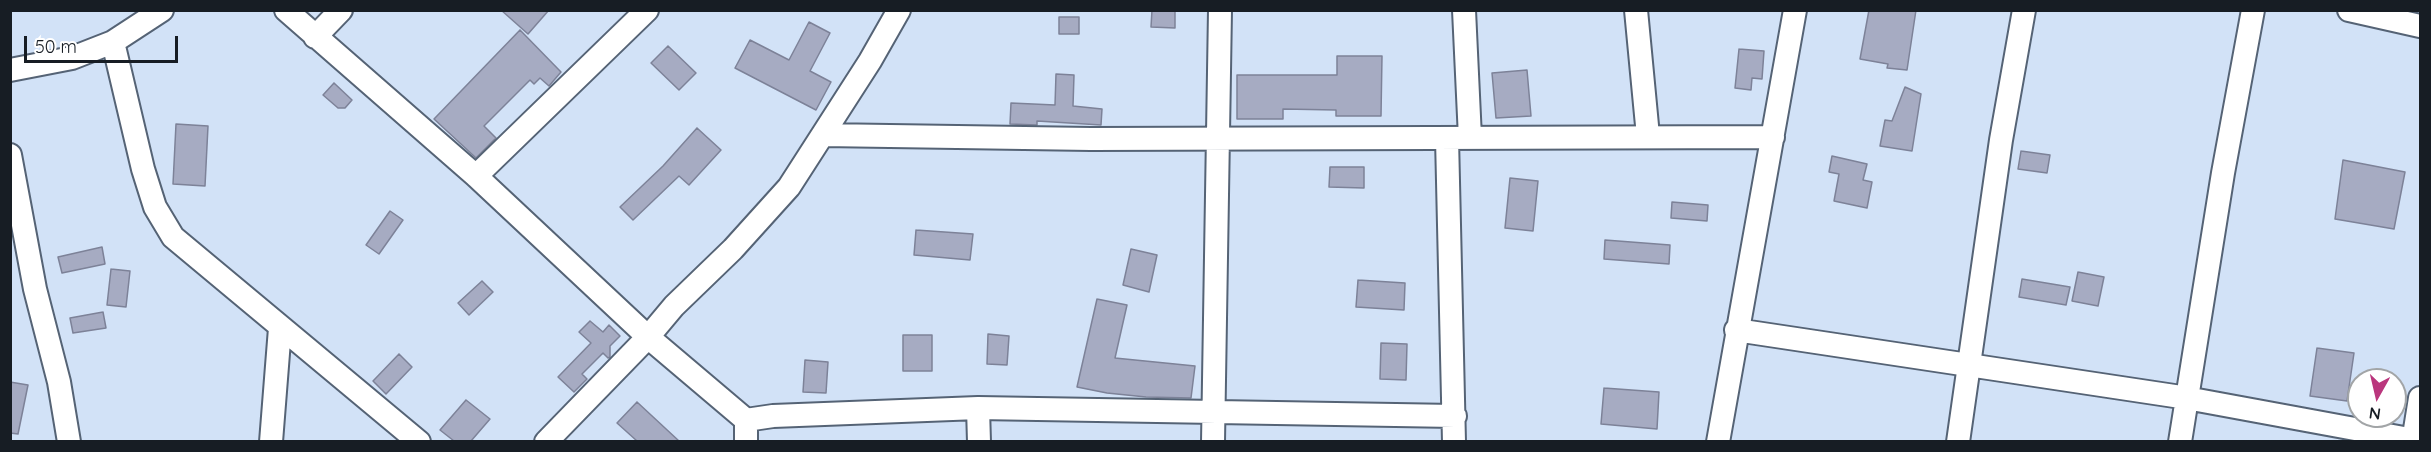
<!DOCTYPE html>
<html>
<head>
<meta charset="utf-8">
<style>
	body { margin:0 }
	#map { position:relative; width:2431px; height:452px; overflow:hidden; background:#d2e2f7; font-family:Quicksand,sans-serif }
	canvas { display:block }
	.frame { position:absolute; inset:0; border:12px solid #171d24; pointer-events:none }
	.north { position:absolute; left:2347px; top:368px; width:60px; height:60px; box-sizing:border-box; background:#fff; border:2px solid #a2a5a7; border-radius:50%; rotate:188deg; font-size:16px; font-weight:700; line-height:24px; text-align:center; color:#171d24 }
	.north::after { content:''; display:block; margin:auto; width:21px; height:27px; background:#ba367d; clip-path:polygon(50% 0,100% 100%,50% 72%,0 100%) }
	.scale { position:absolute; left:24px; top:36px; width:154px; height:27px; box-sizing:border-box; border:3px solid #171d24; border-top:0; padding-left:8px; font-size:18px; line-height:21px; white-space:nowrap; color:#171d24; -webkit-text-stroke:4px #fff; paint-order:stroke }
</style>
</head>
<body>
<div id="map">
<canvas width="2431" height="452"></canvas>
<div class="frame"></div>
<div class="north">N</div>
<div class="scale">50 m</div>
</div>
<script>
const c = document.querySelector('canvas').getContext('2d');
c.lineJoin = 'round';
function fillPath(path, color) { c.fillStyle = color; c.fill(path, 'evenodd'); }
const poly = rows => new Path2D(rows.map(r => 'M' + r).join(''));
function trace(path, color, width, dash) { c.strokeStyle = color; c.lineWidth = width; c.lineCap = dash ? 'butt' : 'round'; c.setLineDash(dash || []); c.stroke(path); }
const building = poly([
	[501,10,549,10,528,34,501,10],
	[1152,10,1175,10,1175,28,1151,27,1152,10],
	[1869,10,1916,10,1907,70,1887,68,1888,64,1860,59,1869,10],
	[1059,17,1079,17,1079,34,1059,34,1059,17],
	[809,22,830,33,810,71,831,82,816,110,735,68,750,40,789,60,809,22],
	[520,30,561,72,549,86,540,78,534,84,530,80,484,126,496,138,476,158,434,119,520,30],
	[668,46,696,73,679,90,651,63,668,46],
	[1739,49,1764,51,1762,79,1752,78,1751,90,1735,88,1739,49],
	[1337,56,1382,56,1381,116,1336,116,1336,110,1283,109,1283,119,1237,119,1237,75,1337,75,1337,56],
	[1527,70,1531,116,1496,118,1492,73,1527,70],
	[1056,74,1074,75,1073,106,1102,109,1101,125,1037,121,1037,125,1010,124,1011,103,1055,105,1056,74],
	[334,83,352,100,345,108,338,108,323,95,334,83],
	[1905,87,1921,94,1912,151,1880,146,1885,120,1892,121,1905,87],
	[176,124,208,126,205,186,173,184,176,124],
	[697,128,721,150,689,185,679,176,633,220,620,207,663,166,697,128],
	[2021,151,2050,155,2047,173,2018,169,2021,151],
	[1832,156,1867,164,1863,180,1872,182,1867,208,1834,201,1839,174,1829,172,1832,156],
	[2343,160,2405,172,2394,229,2335,219,2343,160],
	[1330,167,1364,167,1364,188,1329,187,1330,167],
	[1510,178,1538,181,1533,231,1505,228,1510,178],
	[1672,202,1708,205,1707,221,1671,218,1672,202],
	[390,211,403,220,379,254,366,245,390,211],
	[916,230,973,234,970,260,914,255,916,230],
	[1605,240,1670,245,1669,264,1604,259,1605,240],
	[102,247,105,264,62,273,58,257,102,247],
	[1131,249,1157,255,1149,292,1123,285,1131,249],
	[111,269,130,271,126,307,107,305,111,269],
	[2078,272,2104,277,2098,306,2072,301,2078,272],
	[2022,279,2070,287,2066,305,2019,297,2022,279],
	[1358,280,1405,283,1404,310,1356,307,1358,280],
	[482,281,493,292,469,315,458,303,482,281],
	[1097,299,1127,305,1115,358,1195,366,1191,398,1146,397,1107,393,1077,387,1097,299],
	[103,312,106,328,73,333,70,318,103,312],
	[590,321,603,332,609,325,620,336,610,346,610,357,608,358,603,353,582,374,587,379,574,392,558,377,591,343,579,332,590,321],
	[988,334,1009,336,1007,365,987,364,988,334],
	[903,335,932,335,932,371,903,371,903,335],
	[1381,343,1407,344,1406,380,1380,379,1381,343],
	[2317,348,2354,353,2347,401,2310,396,2317,348],
	[399,354,412,367,386,394,373,381,399,354],
	[805,360,828,362,826,393,803,392,805,360],
	[10,382,28,385,18,434,10,433,10,382],
	[1604,388,1659,392,1657,429,1601,424,1604,388],
	[466,400,490,419,471,441,454,441,440,430,466,400],
	[637,402,679,441,637,441,617,423,637,402]
]);
const minor = poly([
	[286,10,476,176,648,337,746,420],
	[1464,10,1470,138],
	[1636,10,1648,136],
	[2349,10,2420,26],
	[315,37,341,10],
	[113,42,143,169,155,207,173,237,419,442],
	[10,70,72,58,113,42,162,10],
	[823,135,1091,139,1773,137],
	[1447,138,1454,442],
	[10,155,35,289,59,382,69,442],
	[476,176,647,10],
	[1736,330,2181,397,2420,441],
	[978,408,979,442],
	[271,442,280,328],
	[546,442,648,337,674,306,733,249,789,187,870,61,899,10],
	[746,442,746,420,773,416,978,408,1455,416],
	[1213,442,1220,10],
	[1718,442,1795,10],
	[1958,442,2001,140,2024,10],
	[2180,442,2223,173,2253,10],
	[2413,442,2420,398]
]);
fillPath(building, '#a6abc2');
trace(building, '#7d8298', 1.5);
trace(minor, '#556375', 26);
trace(minor, '#fff', 22);
</script>
</body>
</html>
